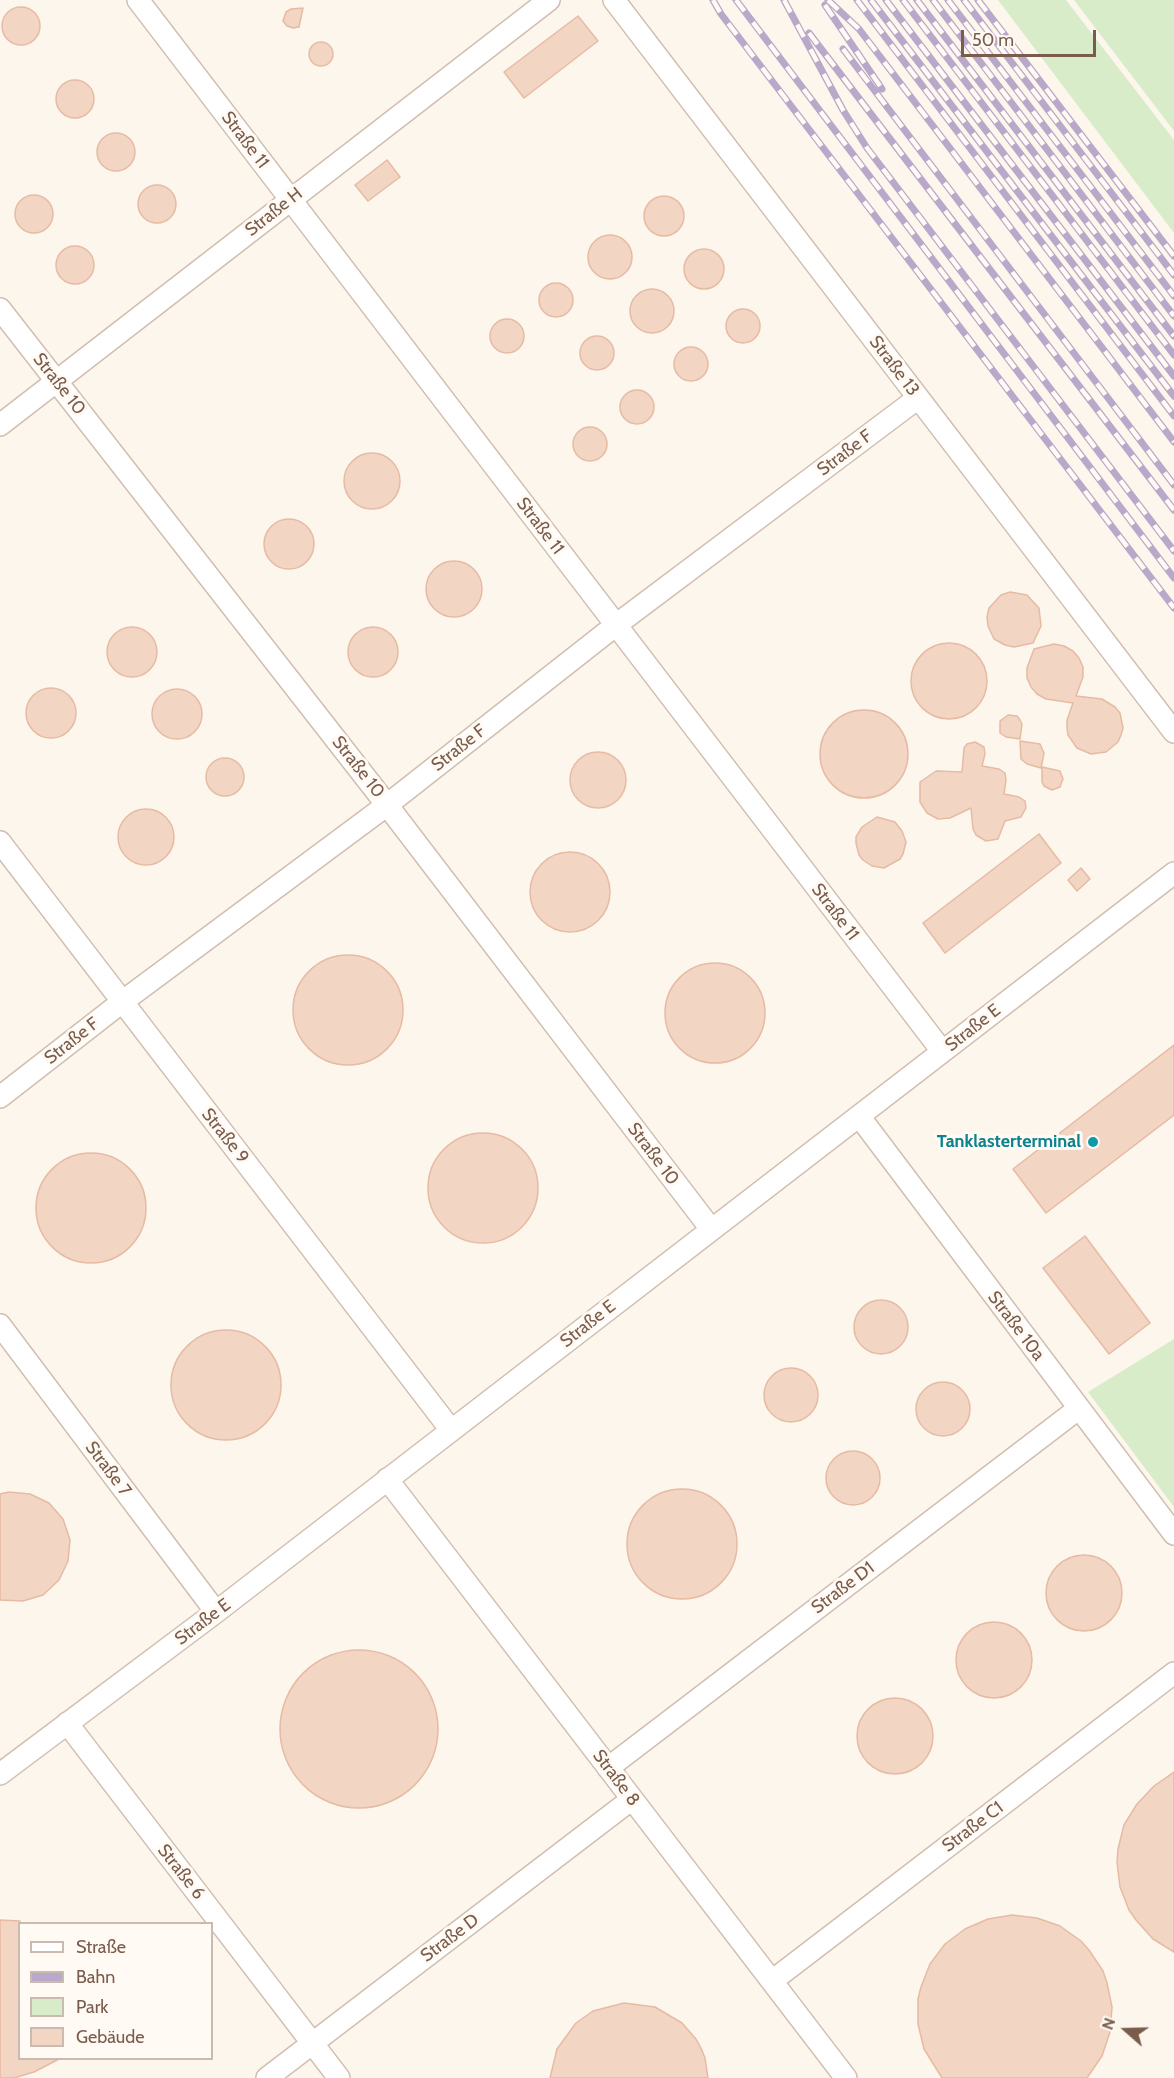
<!DOCTYPE html>
<html>
<head>
<meta charset="utf-8">
<style>
	body { margin:0 }
	#map { position:relative; width:1174px; height:2078px; overflow:hidden; background:#fdf6ec; font-family:Cabin,sans-serif }
	canvas { display:block }
	.legend { position:absolute; left:18px; top:1922px; width:195px; height:138px; box-sizing:border-box; background:#fffaf3; border:2px solid #cabbb1; margin:0; padding:8px 10px; list-style:none; font-size:18px; color:#7a5c4d }
	.legend li { display:flex; align-items:center; gap:12px; height:30px }
	.legend b { width:30px; border:2px solid #cabbb1 }
	.north { position:absolute; left:1096px; top:2000px; width:60px; height:60px; -webkit-text-stroke:4px #fffaf3; paint-order:stroke; rotate:290deg; font-size:16px; font-weight:700; line-height:24px; text-align:center; color:#7a5c4d }
	.north::after { content:''; display:block; margin:auto; width:21px; height:27px; background:#7a5c4d; clip-path:polygon(50% 0,100% 100%,50% 72%,0 100%) }
	.scale { position:absolute; left:961px; top:30px; width:135px; height:27px; box-sizing:border-box; border:3px solid #7a5c4d; border-top:0; padding-left:8px; font-size:18px; line-height:21px; white-space:nowrap; color:#7a5c4d; -webkit-text-stroke:4px #fffaf3; paint-order:stroke }
</style>
</head>
<body>
<div id="map">
<canvas width="1174" height="2078"></canvas>
<ul class="legend">
<li><b style="height:8px;background:#fff"></b>Straße</li>
<li><b style="height:8px;background:#b9a8c9"></b>Bahn</li>
<li><b style="height:16px;background:#d8ecc9"></b>Park</li>
<li><b style="height:16px;background:#f3d5c3"></b>Gebäude</li>
</ul>
<div class="north">N</div>
<div class="scale">50 m</div>
</div>
<script>
const c = document.querySelector('canvas').getContext('2d');
c.lineJoin = 'round';
function fillPath(path, color) { c.fillStyle = color; c.fill(path, 'evenodd'); }
const poly = rows => new Path2D(rows.map(r => 'M' + r).join(''));
function trace(path, color, width, dash) { c.strokeStyle = color; c.lineWidth = width; c.lineCap = dash ? 'butt' : 'round'; c.setLineDash(dash || []); c.stroke(path); }
function label(font, color, halo, rows, align = 'center') {
  c.font = font + ' Cabin,sans-serif'; c.lineWidth = 6; c.setLineDash([]); c.textBaseline = 'middle'; c.strokeStyle = halo; c.fillStyle = color; for (const [text, x, y, turn = 0] of rows) {
    c.save(); c.translate(x, y); c.rotate((+turn || 0) * Math.PI / 180); c.textAlign = isNaN(turn) ? turn : align; if (halo) c.strokeText(text, 0, 0); c.fillText(text, 0, 0); c.restore();
  }
}
const green = poly([
	[998,0,1066,0,1174,140,1174,233],
	[1074,0,1174,0,1174,131],
	[1174,1339,1174,1507,1088,1392]
]);
const building = poly([
	'2 26a19 19 0 1 1 38 0a19 19 0 1 1-38 0Z',
	[303,8,299,27,293,28,287,26,283,21,286,12,291,9,303,8],
	[578,16,598,41,524,98,504,72,578,16],
	'309 54a12 12 0 1 1 24 0a12 12 0 1 1-24 0Z',
	'56 99a19 19 0 1 1 38 0a19 19 0 1 1-38 0Z',
	'97 152a19 19 0 1 1 38 0a19 19 0 1 1-38 0Z',
	[387,160,400,177,368,201,355,185,387,160],
	'138 204a19 19 0 1 1 38 0a19 19 0 1 1-38 0Z',
	'15 214a19 19 0 1 1 38 0a19 19 0 1 1-38 0Z',
	'644 216a20 20 0 1 1 40 0a20 20 0 1 1-40 0Z',
	'588 257a22 22 0 1 1 44 0a22 22 0 1 1-44 0Z',
	'56 265a19 19 0 1 1 38 0a19 19 0 1 1-38 0Z',
	'684 269a20 20 0 1 1 40 0a20 20 0 1 1-40 0Z',
	'539 300a17 17 0 1 1 34 0a17 17 0 1 1-34 0Z',
	'630 311a22 22 0 1 1 44 0a22 22 0 1 1-44 0Z',
	'726 326a17 17 0 1 1 34 0a17 17 0 1 1-34 0Z',
	'490 336a17 17 0 1 1 34 0a17 17 0 1 1-34 0Z',
	'580 353a17 17 0 1 1 34 0a17 17 0 1 1-34 0Z',
	'674 364a17 17 0 1 1 34 0a17 17 0 1 1-34 0Z',
	'620 407a17 17 0 1 1 34 0a17 17 0 1 1-34 0Z',
	'573 444a17 17 0 1 1 34 0a17 17 0 1 1-34 0Z',
	'344 481a28 28 0 1 1 56 0a28 28 0 1 1-56 0Z',
	'264 544a25 25 0 1 1 50 0a25 25 0 1 1-50 0Z',
	'426 589a28 28 0 1 1 56 0a28 28 0 1 1-56 0Z',
	[1010,592,1027,595,1039,608,1041,626,1033,643,1014,647,1005,645,994,639,988,626,987,617,989,608,1001,595,1010,592],
	'348 652a25 25 0 1 1 50 0a25 25 0 1 1-50 0Z',
	'107 652a25 25 0 1 1 50 0a25 25 0 1 1-50 0Z',
	'911 681a38 38 0 1 1 76 0a38 38 0 1 1-76 0Z',
	[1054,644,1064,646,1073,651,1079,658,1083,667,1083,677,1076,696,1102,699,1115,707,1120,713,1123,728,1121,735,1118,742,1106,752,1091,754,1077,748,1068,735,1067,728,1067,720,1073,703,1046,699,1037,694,1031,687,1027,678,1027,668,1034,649,1054,644],
	'26 713a25 25 0 1 1 50 0a25 25 0 1 1-50 0Z',
	'152 714a25 25 0 1 1 50 0a25 25 0 1 1-50 0Z',
	'820 754a44 44 0 1 1 88 0a44 44 0 1 1-88 0Z',
	[1008,715,1017,716,1020,720,1022,724,1020,739,1006,737,1000,733,1000,721,1008,715],
	[1020,741,1040,744,1044,753,1041,768,1027,764,1021,759,1020,741],
	[975,742,984,747,985,754,982,766,999,769,1005,773,1006,780,1004,794,1019,797,1025,801,1026,808,1021,817,1005,821,998,839,986,841,976,835,973,829,971,808,950,818,938,819,927,813,920,802,920,782,936,771,962,772,964,748,967,744,975,742],
	'570 780a28 28 0 1 1 56 0a28 28 0 1 1-56 0Z',
	'206 777a19 19 0 1 1 38 0a19 19 0 1 1-38 0Z',
	[1042,767,1060,771,1063,779,1060,787,1052,790,1044,786,1042,782,1042,767],
	'118 837a28 28 0 1 1 56 0a28 28 0 1 1-56 0Z',
	[877,817,895,822,902,831,906,842,903,854,900,859,884,868,872,866,863,860,859,855,856,843,856,837,862,827,877,817],
	[1039,834,1061,863,945,953,923,923,1039,834],
	'530 892a40 40 0 1 1 80 0a40 40 0 1 1-80 0Z',
	[1081,868,1090,879,1077,891,1068,880,1081,868],
	'293 1010a55 55 0 1 1 110 0a55 55 0 1 1-110 0Z',
	'665 1013a50 50 0 1 1 100 0a50 50 0 1 1-100 0Z',
	[1174,1045,1174,1115,1046,1213,1013,1169,1174,1045],
	'428 1188a55 55 0 1 1 110 0a55 55 0 1 1-110 0Z',
	'36 1208a55 55 0 1 1 110 0a55 55 0 1 1-110 0Z',
	[1085,1236,1150,1323,1109,1354,1043,1268,1085,1236],
	'854 1327a27 27 0 1 1 54 0a27 27 0 1 1-54 0Z',
	'171 1385a55 55 0 1 1 110 0a55 55 0 1 1-110 0Z',
	'764 1395a27 27 0 1 1 54 0a27 27 0 1 1-54 0Z',
	'916 1409a27 27 0 1 1 54 0a27 27 0 1 1-54 0Z',
	'826 1478a27 27 0 1 1 54 0a27 27 0 1 1-54 0Z',
	'627 1544a55 55 0 1 1 110 0a55 55 0 1 1-110 0Z',
	[9,1492,30,1494,49,1503,63,1519,70,1540,68,1561,59,1580,43,1595,23,1601,0,1600,0,1494,9,1492],
	'1046 1593a38 38 0 1 1 76 0a38 38 0 1 1-76 0Z',
	'956 1660a38 38 0 1 1 76 0a38 38 0 1 1-76 0Z',
	'280 1729a79 79 0 1 1 158 0a79 79 0 1 1-158 0Z',
	'857 1736a38 38 0 1 1 76 0a38 38 0 1 1-76 0Z',
	[1174,1772,1174,1952,1153,1939,1136,1920,1129,1910,1120,1887,1117,1862,1118,1849,1124,1825,1137,1804,1154,1786,1174,1772],
	[1012,1915,1037,1918,1060,1926,1081,1941,1089,1950,1103,1971,1107,1983,1112,2007,1110,2032,1102,2056,1087,2078,942,2078,924,2049,918,2024,918,1999,921,1987,930,1964,945,1944,965,1929,988,1919,1012,1915],
	[0,1920,20,1921,20,2058,61,2058,34,2072,14,2078,0,2078,0,1920],
	[624,2003,655,2007,682,2023,696,2039,701,2048,705,2058,708,2078,550,2078,557,2049,576,2023,593,2011,624,2003]
]);
const minor = poly([
	[138,0,942,1051],
	[614,0,1174,732],
	[0,309,387,805,711,1229],
	[0,425,549,0],
	[0,842,451,1430],
	[0,1097,122,1002,387,805,616,625,918,398],
	[859,1116,1174,1534],
	[0,1325,216,1612],
	[387,1479,846,2078],
	[67,1723,339,2078],
	[608,1768,1078,1409],
	[0,1774,216,1612,1174,873],
	[772,1981,1174,1673],
	[267,2078,632,1799]
]);
const rail = poly([
	[713,0,721,14,1174,608],
	[736,0,1174,578],
	[784,0,843,110,867,148,1174,551],
	[828,0,859,29,1174,442],
	[857,0,1174,416],
	[871,0,1174,396],
	[886,0,1174,376],
	[903,0,1174,355],
	[917,0,1174,336],
	[933,0,1174,316],
	[948,0,1174,296],
	[964,0,1174,275],
	[978,0,1174,256],
	[825,5,882,89],
	[809,33,1174,510],
	[843,49,1174,485]
]);
const markers = [
	[1093,1142,6,"#0f9aa8"]
];
const streetNames = [
	["Straße 11",245,140,53],
	["Straße H",274,212,-38],
	["Straße 13",894,366,53],
	["Straße 10",59,384,52],
	["Straße F",845,453,-37],
	["Straße 11",540,526,53],
	["Straße F",459,748,-38],
	["Straße 10",358,767,52],
	["Straße 11",835,912,53],
	["Straße E",973,1028,-38],
	["Straße F",72,1041,-38],
	["Straße 9",225,1136,52],
	["Straße 10",653,1154,53],
	["Straße E",588,1324,-38],
	["Straße 10a",1016,1326,53],
	["Straße 7",108,1469,53],
	["Straße D1",843,1588,-37],
	["Straße E",203,1622,-37],
	["Straße 8",616,1778,53],
	["Straße C1",973,1827,-37],
	["Straße 6",181,1872,52],
	["Straße D",450,1938,-37]
];
const cultureNames = [
	["Tanklasterterminal",1081,1142]
];
fillPath(green, '#d8ecc9');
fillPath(building, '#f3d5c3');
trace(building, '#e6bba3', 1.5);
trace(minor, '#d1beb0', 24);
trace(minor, '#fff', 21);
trace(rail, '#b9a8c9', 7);
trace(rail, '#fffaf3', 4.5, [14]);
for (const [x, y, r, color] of markers) { const dot = new Path2D(); dot.arc(x, y, r, 0, 2 * Math.PI); c.fillStyle = color; c.fill(dot); trace(dot, '#fffaf3', 2); }
label('18px', '#7a5c4d', '#fffaf3', streetNames);
label('bold 18px', '#0d838f', '#fffaf3', cultureNames, 'right');
</script>
</body>
</html>
